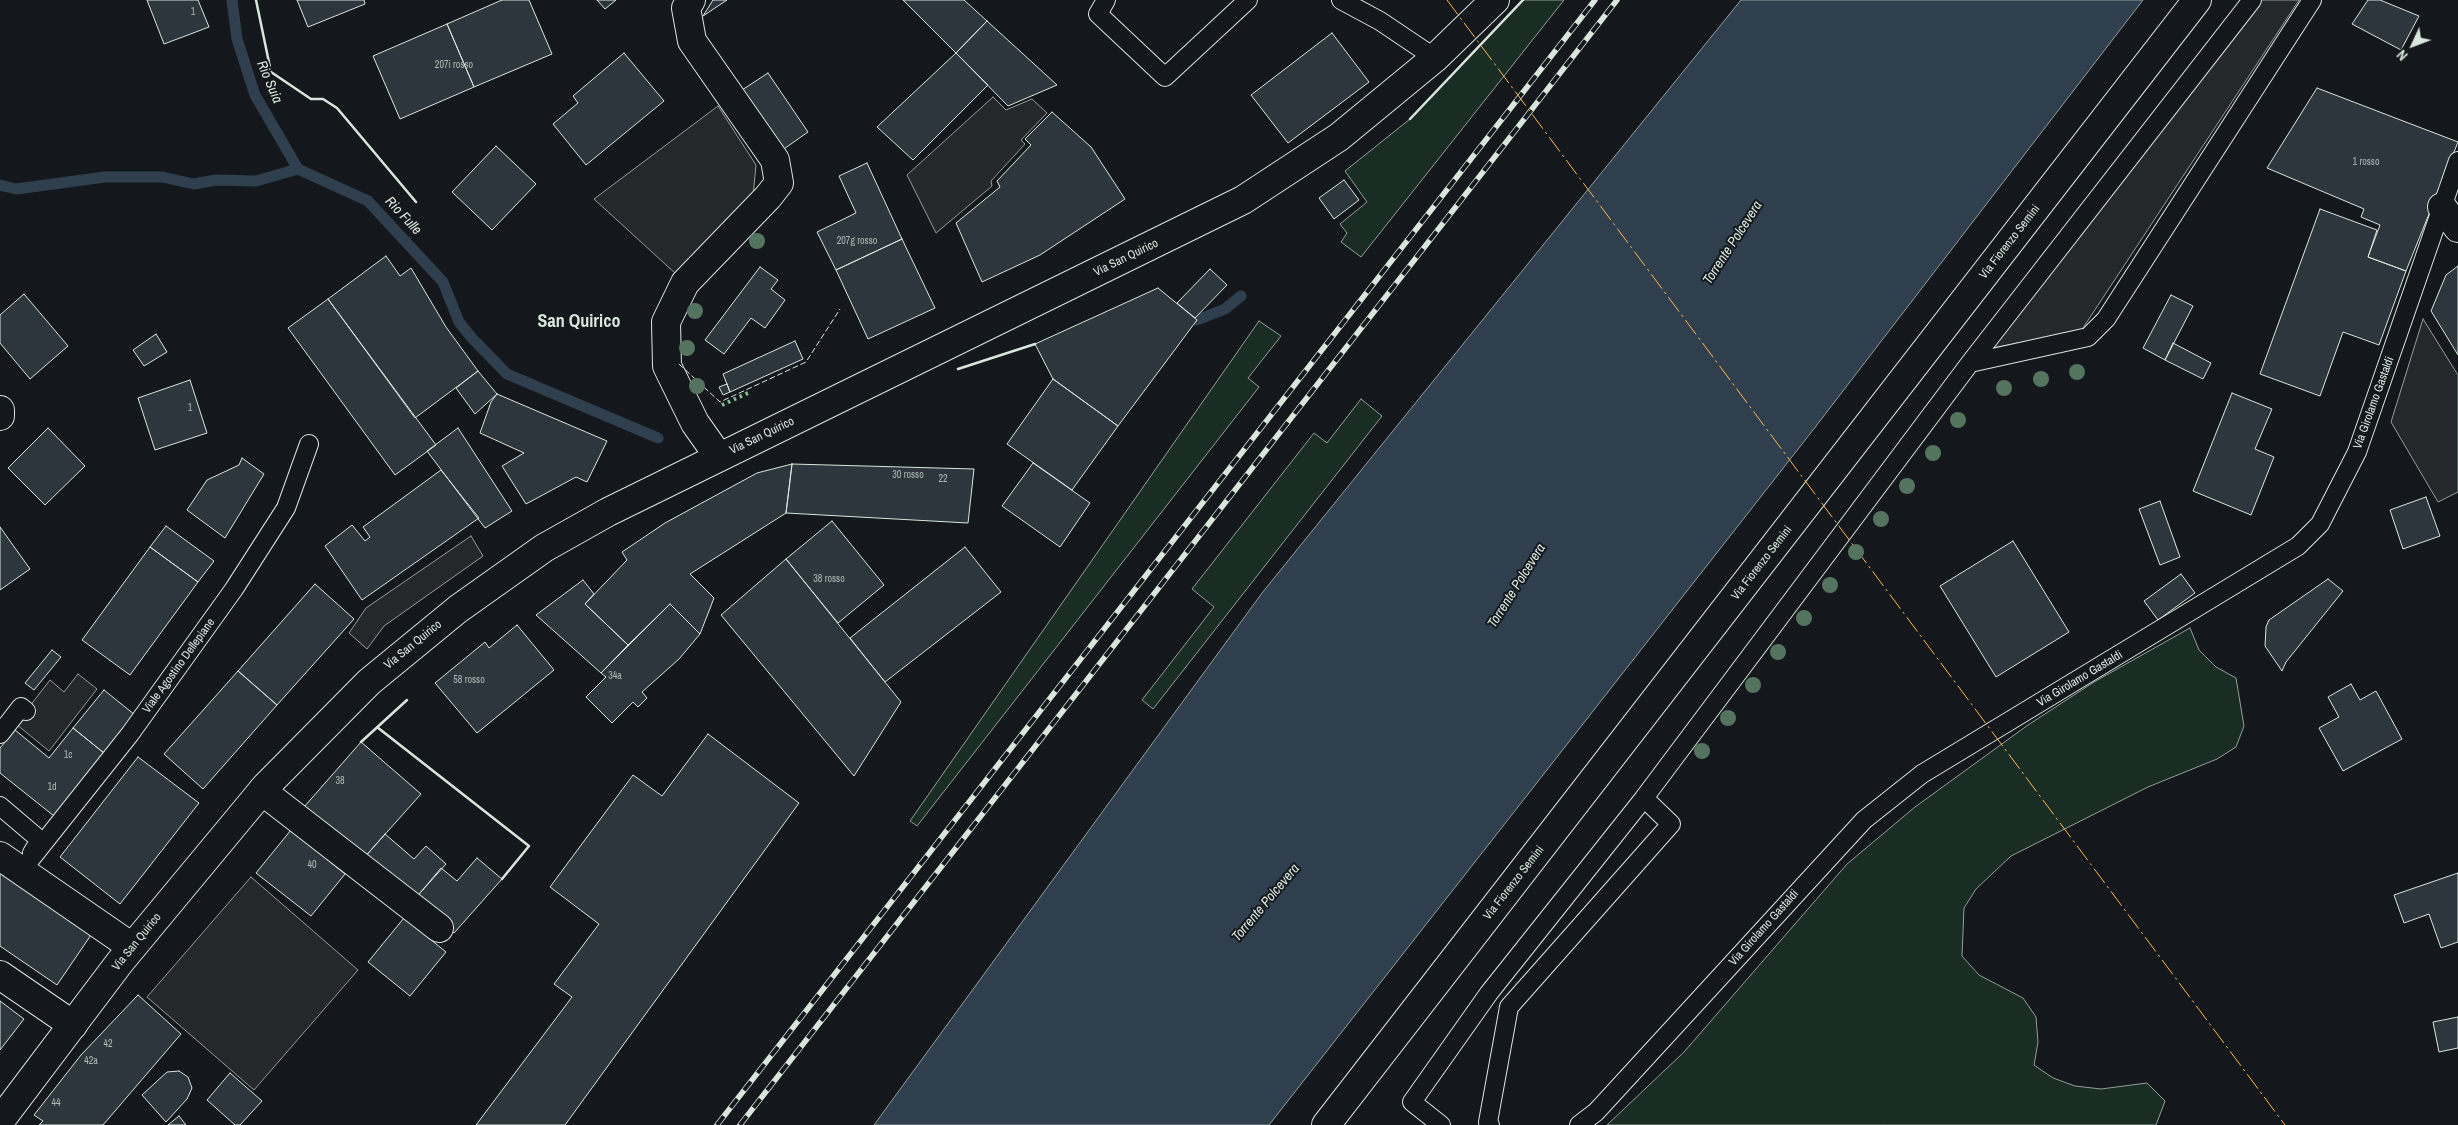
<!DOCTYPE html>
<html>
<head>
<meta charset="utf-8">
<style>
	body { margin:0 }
	#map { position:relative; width:2458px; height:1125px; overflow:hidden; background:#14181c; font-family:"Archivo Narrow",sans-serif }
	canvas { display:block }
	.north { position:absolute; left:2388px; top:20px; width:50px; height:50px; -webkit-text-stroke:4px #14181c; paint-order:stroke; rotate:227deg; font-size:14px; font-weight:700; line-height:20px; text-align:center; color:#d8e6dc }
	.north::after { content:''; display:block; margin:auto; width:18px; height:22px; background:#d8e6dc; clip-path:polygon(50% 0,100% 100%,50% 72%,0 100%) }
</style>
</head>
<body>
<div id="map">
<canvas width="2458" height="1125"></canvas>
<div class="north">N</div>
</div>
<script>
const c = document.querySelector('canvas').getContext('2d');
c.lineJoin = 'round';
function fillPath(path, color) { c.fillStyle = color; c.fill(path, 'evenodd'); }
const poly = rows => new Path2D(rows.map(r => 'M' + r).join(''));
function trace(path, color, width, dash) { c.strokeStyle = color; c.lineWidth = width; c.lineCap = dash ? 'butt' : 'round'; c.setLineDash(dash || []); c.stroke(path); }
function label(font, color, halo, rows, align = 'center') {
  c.font = font + ' "Archivo Narrow",sans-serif'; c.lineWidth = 4; c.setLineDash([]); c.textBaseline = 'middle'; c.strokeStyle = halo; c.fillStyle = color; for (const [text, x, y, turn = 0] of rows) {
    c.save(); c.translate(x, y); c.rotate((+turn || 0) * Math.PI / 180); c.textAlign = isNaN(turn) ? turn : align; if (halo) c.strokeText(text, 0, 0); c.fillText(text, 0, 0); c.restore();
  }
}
const green = poly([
	[1523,0,1564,0,1361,257,1341,242,1347,233,1340,224,1367,202,1345,171,1410,119,1523,0],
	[1259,321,1281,336,1248,378,1259,387,917,826,910,821,1259,321],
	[1361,399,1382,416,1153,709,1142,700,1214,607,1192,589,1314,433,1327,443,1361,399],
	[2190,628,2199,650,2216,667,2236,678,2244,726,2236,747,2217,759,2148,787,2011,856,1976,889,1964,908,1962,956,1979,975,2023,998,2036,1017,2038,1042,2034,1065,2053,1078,2075,1086,2101,1089,2147,1083,2165,1101,2156,1125,1607,1125,1684,1052,1847,864,1915,807,2028,725,2094,682,2190,628]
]);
const parking = poly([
	[2260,0,2299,0,2081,331,1992,348,2260,0],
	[993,97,1006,110,1032,99,1047,113,1021,140,1025,144,991,181,992,186,936,233,907,175,993,97],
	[718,106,756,165,753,196,676,274,594,199,718,106],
	[2423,319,2458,375,2458,492,2438,502,2391,422,2423,319],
	[471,536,483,556,384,626,367,649,349,633,366,608,471,536],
	[78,674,97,689,49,751,16,724,50,680,64,692,78,674],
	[251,877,358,970,254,1090,147,997,251,877]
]);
const water = poly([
	[1741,0,2143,0,1813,430,1269,1125,874,1125,1262,593,1741,0]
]);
const stream = poly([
	[232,0,237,39,255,95,298,169],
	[0,185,16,189,105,177,162,177,194,184,216,180,256,181,298,169,368,201,443,282,459,322,471,337,507,374,658,438],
	[1197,320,1225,309,1241,296]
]);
const building = poly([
	[147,0,198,0,209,27,164,44,147,0],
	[297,0,364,0,365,4,308,27,297,0],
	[502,0,529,0,552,54,474,87,447,24,502,0],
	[597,0,616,0,605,9,597,0],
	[713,0,727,0,703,16,713,0],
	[903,0,964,0,987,21,956,53,903,0],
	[2368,0,2380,0,2419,16,2401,50,2352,24,2368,0],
	[987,21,1057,85,1008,106,956,53,987,21],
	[447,24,474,87,400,119,373,56,447,24],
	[1332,33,1369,82,1288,143,1251,95,1332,33],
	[624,53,664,101,586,165,553,124,578,103,573,96,624,53],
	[956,53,988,85,913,160,877,127,956,53],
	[768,73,808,132,781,151,742,90,768,73],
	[2317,88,2458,142,2406,271,2368,257,2380,225,2361,217,2364,209,2267,168,2317,88],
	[1052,112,1091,147,1125,199,1040,255,982,282,956,223,1000,187,997,181,1031,145,1025,139,1052,112],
	[496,146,536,184,492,230,452,192,496,146],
	[867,163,902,239,836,270,817,232,856,213,839,176,867,163],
	[1344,180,1359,200,1334,219,1319,198,1344,180],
	[2320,209,2377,230,2368,257,2406,271,2379,345,2343,332,2320,396,2260,374,2320,209],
	[902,239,935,308,868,339,836,270,902,239],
	[386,256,400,276,411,268,446,327,478,371,415,418,328,299,386,256],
	[2458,266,2458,355,2431,311,2446,275,2458,266],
	[760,267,778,280,771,289,785,300,765,328,751,318,724,354,705,340,760,267],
	[1210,269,1227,285,1195,318,1177,303,1210,269],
	[1158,288,1197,320,1118,426,1053,379,1035,344,1158,288],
	[24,294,68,346,30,379,0,343,0,315,24,294],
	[2171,295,2193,306,2165,360,2143,348,2171,295],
	[328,299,436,445,395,475,288,328,328,299],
	[156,334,167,352,144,366,133,350,156,334],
	[795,341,803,359,730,392,723,374,795,341],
	[2173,343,2211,363,2203,379,2165,360,2173,343],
	[478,371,497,394,475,414,456,388,478,371],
	[1053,379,1118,426,1072,490,1007,444,1053,379],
	[190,380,207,433,155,450,138,398,190,380],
	[727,384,730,392,723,395,719,387,727,384],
	[2232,393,2272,409,2255,449,2274,457,2251,515,2193,491,2232,393],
	[497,394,607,441,587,482,576,477,526,504,502,466,524,453,480,433,491,402,497,394],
	[48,428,85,466,45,505,8,468,48,428],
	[458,428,512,511,485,528,427,451,458,428],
	[242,458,264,474,225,538,187,510,207,480,239,465,242,458],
	[1033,463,1090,503,1060,547,1002,506,1033,463],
	[792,464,974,469,968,523,786,513,792,464],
	[792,464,786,513,690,574,714,598,700,634,670,604,628,645,585,604,627,560,622,552,665,523,757,473,792,464],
	[441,470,479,518,362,600,325,546,352,525,365,541,370,537,363,527,441,470],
	[2426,497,2440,536,2403,549,2390,510,2426,497],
	[2160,501,2180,557,2160,565,2139,509,2160,501],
	[832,521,884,585,838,623,786,559,832,521],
	[166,526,214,561,198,582,150,547,166,526],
	[0,527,30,569,0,590,0,527],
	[2013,541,2069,632,1996,677,1940,586,2013,541],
	[150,547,198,582,130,675,82,640,150,547],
	[965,547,1001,592,885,682,850,638,965,547],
	[786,559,901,702,854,776,721,615,786,559],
	[2181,574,2195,593,2158,620,2144,601,2181,574],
	[2328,579,2343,591,2286,662,2282,671,2265,646,2266,627,2269,620,2328,579],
	[583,580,594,594,585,604,628,645,601,673,536,615,583,580],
	[315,584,354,619,277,705,238,671,315,584],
	[670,604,700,634,679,659,642,692,647,698,638,707,633,702,612,723,586,697,606,677,601,673,670,604],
	[517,625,554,670,477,733,435,683,485,642,489,648,517,625],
	[52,650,61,657,34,690,25,683,52,650],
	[238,671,277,705,203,789,164,754,238,671],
	[2351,684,2360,700,2376,691,2402,739,2343,771,2319,728,2339,717,2328,697,2351,684],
	[104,690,135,715,104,753,73,728,104,690],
	[73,728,104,753,54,816,0,773,0,748,15,730,49,758,73,728],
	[708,734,799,803,565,1125,476,1125,572,997,554,984,599,924,550,887,633,775,662,796,708,734],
	[361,742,421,794,363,859,304,807,361,742],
	[138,757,199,803,120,904,60,857,138,757],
	[291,830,345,874,311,916,256,873,291,830],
	[385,834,414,859,426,846,446,864,412,902,363,859,385,834],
	[477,858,502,879,454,933,415,899,441,868,457,881,477,858],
	[0,869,93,932,57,985,0,946,0,869],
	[2458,873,2458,942,2441,948,2429,914,2404,923,2394,895,2458,873],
	[404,918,446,952,410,996,368,962,404,918],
	[138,995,181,1034,103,1125,39,1125,43,1121,34,1115,81,1055,138,995],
	[0,1001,24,1019,0,1050,0,1001],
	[2458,1017,2458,1048,2439,1052,2433,1022,2458,1017],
	[179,1071,188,1077,192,1088,187,1099,166,1122,142,1095,167,1072,179,1071],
	[230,1073,262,1101,240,1125,235,1125,207,1100,230,1073],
	[179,1116,186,1125,168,1125,179,1116]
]);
const lane = poly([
	[1106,0,1098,14,1165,77,1248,0],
	[1341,0,1380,21,1435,58],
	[1970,363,2088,337,2106,319,2312,0],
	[0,734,21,707,26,711],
	[1644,798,1970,363,2252,0],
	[0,806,40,840,32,853],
	[22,870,130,734,234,589,286,508,309,444],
	[1441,1125,1412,1102,1489,993,1644,798,1671,824,1509,1007,1488,1122,1490,1125],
	[1579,1125,1596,1112,1864,820,1922,774,2298,546,2320,524,2357,452,2458,161]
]);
const street = poly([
	[691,0,686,8,692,41,775,160,779,183,768,197,685,283,666,322,667,366,695,423,719,457],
	[2442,207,2458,228],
	[0,410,0,416],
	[262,791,439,928],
	[0,856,132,947],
	[0,975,73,1025]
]);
const secondary = poly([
	[0,1121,120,962,266,786,369,682,458,609,544,548,608,512,1243,200,1339,137,1435,58,1495,0]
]);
const primary = poly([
	[1326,1125,2197,0]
]);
const rail = poly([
	[717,1125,1595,0],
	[740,1125,1617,0]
]);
const hedge = poly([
	[722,405,748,393]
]);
const fence = poly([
	[679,364,720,402,806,362,840,309]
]);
const wall = poly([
	[256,0,271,72,311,99,323,99,337,108,416,202],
	[1410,119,1523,0],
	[958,369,1035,344],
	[377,727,529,846,502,879],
	[361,742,407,700]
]);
const power = poly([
	[1447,0,2285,1125]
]);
const trees = [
	[757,241],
	[695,311],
	[687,348],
	[2077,372],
	[2041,379],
	[697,386],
	[2004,388],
	[1958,420],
	[1933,453],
	[1907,486],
	[1881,519],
	[1856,552],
	[1830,585],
	[1804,618],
	[1778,652],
	[1753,685],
	[1728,718],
	[1702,751]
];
const numberNames = [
	["1",193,12],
	["207i rosso",454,65],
	["1 rosso",2366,162],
	["207g rosso",857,241],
	["1",190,408],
	["30 rosso",908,475],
	["22",943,479],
	["38 rosso",829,579],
	["34a",615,676],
	["58 rosso",469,680],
	["1c",68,755],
	["38",340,781],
	["1d",52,787],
	["40",312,865],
	["42",108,1044],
	["42a",91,1061],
	["44",56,1103]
];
const streetNames = [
	["Via Fiorenzo Semini",2010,242,-52],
	["Via San Quirico",1126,258,-26],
	["Via Girolamo Gastaldi",2374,403,-70],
	["Via San Quirico",762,436,-26],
	["Via Fiorenzo Semini",1762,563,-52],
	["Via San Quirico",413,645,-39],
	["Viale Agostino Dellepiane",179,666,-54],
	["Via Girolamo Gastaldi",2080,679,-31],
	["Via Fiorenzo Semini",1514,883,-52],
	["Via Girolamo Gastaldi",1764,928,-48],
	["Via San Quirico",137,942,-51]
];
const waterNames = [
	["Rio Suia",269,82,67],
	["Rio Fulle",403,216,47],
	["Torrente Polcevera",1733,243,-57],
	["Torrente Polcevera",1517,586,-58],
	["Torrente Polcevera",1266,903,-50]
];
const districtNames = [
	["San Quirico",579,322]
];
fillPath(green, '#1a2d24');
trace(green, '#939e99', 1);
fillPath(parking, '#24282b');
trace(parking, '#939e99', 1);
fillPath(water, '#2f3f4d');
trace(water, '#939e99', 1);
trace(stream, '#2f3f4d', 11);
fillPath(building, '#2c363c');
trace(building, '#d8e6dc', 1);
trace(lane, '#d8e6dc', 20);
trace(street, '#d8e6dc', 30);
trace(secondary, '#d8e6dc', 30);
trace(primary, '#d8e6dc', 30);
trace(lane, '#14181c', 18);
trace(street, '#14181c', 28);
trace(secondary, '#14181c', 28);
trace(primary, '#14181c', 28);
trace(rail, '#d8e6dc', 5.5);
trace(rail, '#14181c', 4, [11]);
trace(hedge, '#8ac095', 4, [2.5, 4]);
trace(fence, '#d8e6dc', 1, [6, 2.5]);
trace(wall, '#d8e6dc', 2.5);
trace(power, '#ffb74d', 1, [18, 4, 2.5, 4]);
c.fillStyle = '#55745f';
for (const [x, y] of trees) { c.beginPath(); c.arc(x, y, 8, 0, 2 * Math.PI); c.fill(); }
label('10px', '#adbab4', null, numberNames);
label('12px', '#d8e6dc', '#14181c', streetNames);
label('italic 14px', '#d8e6dc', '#14181c', waterNames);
label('bold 18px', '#d8e6dc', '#14181c', districtNames);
</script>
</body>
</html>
